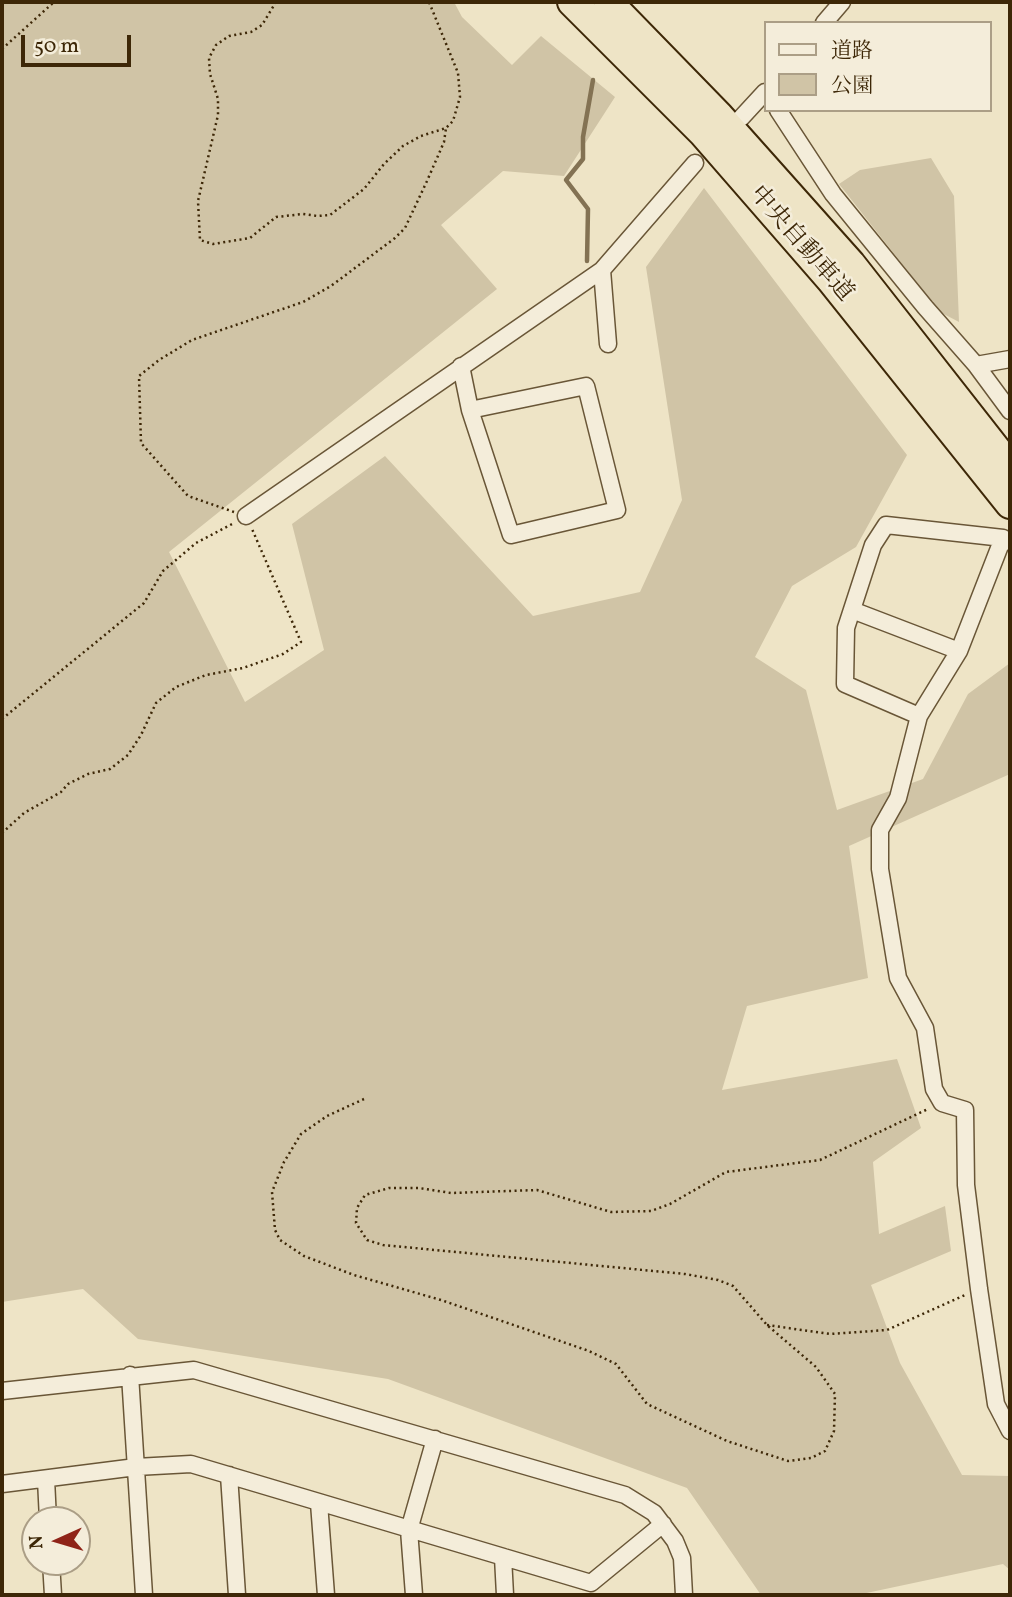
<!DOCTYPE html>
<html>
<head>
<meta charset="utf-8">
<style>
	body { margin:0 }
	#map { position:relative; width:1012px; height:1597px; overflow:hidden; background:#eee4c6; font-family:Vollkorn,"Noto Serif JP",serif }
	canvas { display:block }
	.frame { position:absolute; inset:0; border:4px solid #3d2707; pointer-events:none }
	.legend { position:absolute; left:764px; top:21px; width:228px; height:91px; box-sizing:border-box; background:#f4edda; border:2px solid #ab9e86; margin:0; padding:9px 12px; list-style:none; font-size:21px; color:#3d2707 }
	.legend li { display:flex; align-items:center; gap:14px; height:35px }
	.legend b { width:35px; border:2px solid #ab9e86 }
	.north { position:absolute; left:21px; top:1506px; width:70px; height:70px; box-sizing:border-box; background:#f4edda; border:2px solid #ab9e86; border-radius:50%; rotate:266deg; font-size:19px; font-weight:700; line-height:28px; text-align:center; color:#3d2707 }
	.north::after { content:''; display:block; margin:auto; width:24px; height:32px; background:#8f2418; clip-path:polygon(50% 0,100% 100%,50% 72%,0 100%) }
	.scale { position:absolute; left:21px; top:35px; width:110px; height:32px; box-sizing:border-box; border:4px solid #3d2707; border-top:0; padding-left:9px; font-size:21px; line-height:24px; white-space:nowrap; color:#3d2707; -webkit-text-stroke:5px #f4edda; paint-order:stroke }
</style>
</head>
<body>
<div id="map">
<canvas width="1012" height="1597"></canvas>
<div class="frame"></div>
<ul class="legend">
<li><b style="height:9px;background:#f4edda"></b>道路</li>
<li><b style="height:19px;background:#d0c4a6"></b>公園</li>
</ul>
<div class="north">N</div>
<div class="scale">50 m</div>
</div>
<script>
const c = document.querySelector('canvas').getContext('2d');
c.lineJoin = 'round';
function fillPath(path, color) { c.fillStyle = color; c.fill(path, 'evenodd'); }
const poly = rows => new Path2D(rows.map(r => 'M' + r).join(''));
function trace(path, color, width, dash) { c.strokeStyle = color; c.lineWidth = width; c.lineCap = dash ? 'butt' : 'round'; c.setLineDash(dash || []); c.stroke(path); }
function label(font, color, halo, rows, align = 'center') {
  c.font = font + ' Vollkorn,"Noto Serif JP",serif'; c.lineWidth = 5; c.setLineDash([]); c.textBaseline = 'middle'; c.strokeStyle = halo; c.fillStyle = color; for (const [text, x, y, turn = 0] of rows) {
    c.save(); c.translate(x, y); c.rotate((+turn || 0) * Math.PI / 180); c.textAlign = isNaN(turn) ? turn : align; if (halo) c.strokeText(text, 0, 0); c.fillText(text, 0, 0); c.restore();
  }
}
const green = poly([
	[2,2,454,2,462,17,512,65,541,36,615,97,564,176,503,171,441,225,497,289,169,552,245,702,324,650,292,524,385,456,533,616,640,592,682,500,646,267,704,188,907,455,856,547,792,586,755,657,806,690,837,810,923,779,968,694,1010,663,1010,774,849,846,868,978,747,1006,722,1090,897,1059,921,1128,873,1162,879,1234,945,1206,951,1251,871,1285,900,1363,962,1475,1010,1476,1010,1570,1003,1564,857,1595,761,1595,687,1488,388,1379,138,1339,83,1289,2,1302],
	[931,158,954,196,959,322,940,312,839,184,860,170]
]);
const stream = poly([
	[587,261,588,209,566,180,583,159,583,137,593,80]
]);
const path = poly([
	[276,2,262,25,251,32,229,36,216,45,209,58,210,74,218,99,218,115,198,201,200,240,213,244,250,238,276,217,303,214,317,216,330,215,364,189,384,164,403,146,421,136,446,128,453,121,460,97,458,73,429,2],
	[2,49,54,2],
	[234,512,188,496,141,443,139,376,159,360,192,340,303,302,331,286,395,238,405,228,427,181,444,142,446,128],
	[2,719,144,603,163,571,196,543,234,523],
	[2,833,24,813,61,792,68,784,88,774,110,769,128,755,141,735,156,703,176,687,206,675,243,668,283,654,301,642,252,529],
	[364,1099,327,1116,301,1134,284,1162,272,1192,275,1230,280,1240,304,1256,354,1275,441,1300,589,1351,616,1364,647,1404,727,1441,788,1461,811,1458,825,1451,834,1431,835,1394,816,1367,767,1325,733,1286,718,1280,685,1274,383,1245,367,1240,356,1223,357,1208,365,1195,389,1188,419,1188,451,1193,537,1190,611,1212,651,1211,670,1204,726,1172,820,1160,928,1109],
	[767,1325,830,1334,887,1330,965,1295]
]);
const street = poly([
	[824,23,842,2],
	[778,110,833,194,925,307,976,365,1010,411],
	[741,118,765,92],
	[602,270,608,344],
	[976,365,1010,359],
	[461,366,470,410,511,535,617,510,586,386,470,410],
	[246,516,602,270,695,163],
	[1003,538,959,651,919,716,898,798,880,830,880,869,898,978,925,1028,934,1089,942,1103,965,1110,966,1185,979,1289,996,1404,1010,1431],
	[852,610,959,651],
	[919,716,845,684,846,628,873,545,886,525,1003,538,1010,542],
	[130,1375,144,1595],
	[2,1391,194,1370,625,1495,654,1513,675,1541,682,1558,684,1595],
	[229,1475,237,1595],
	[46,1479,48,1520],
	[2,1484,136,1467,191,1464,591,1583],
	[319,1503,326,1595],
	[503,1557,505,1595],
	[51,1562,53,1595],
	[591,1583,663,1524],
	[414,1595,409,1530,435,1439]
]);
const highway = poly([
	[572,2,703,133,831,280,1010,504],
	[608,2,719,116,851,264,1010,467]
]);
const streetNames = [
	["中央自動車道",800,245,49]
];
fillPath(green, '#d0c4a6');
trace(stream, '#837253', 4.5);
trace(street, '#695637', 19);
trace(highway, '#3d2707', 32);
trace(path, '#3d2707', 2.5, [2, 3.5]);
trace(street, '#f4edda', 16);
trace(highway, '#eee4c6', 28);
label('24px', '#3d2707', '#f4edda', streetNames);
</script>
</body>
</html>
